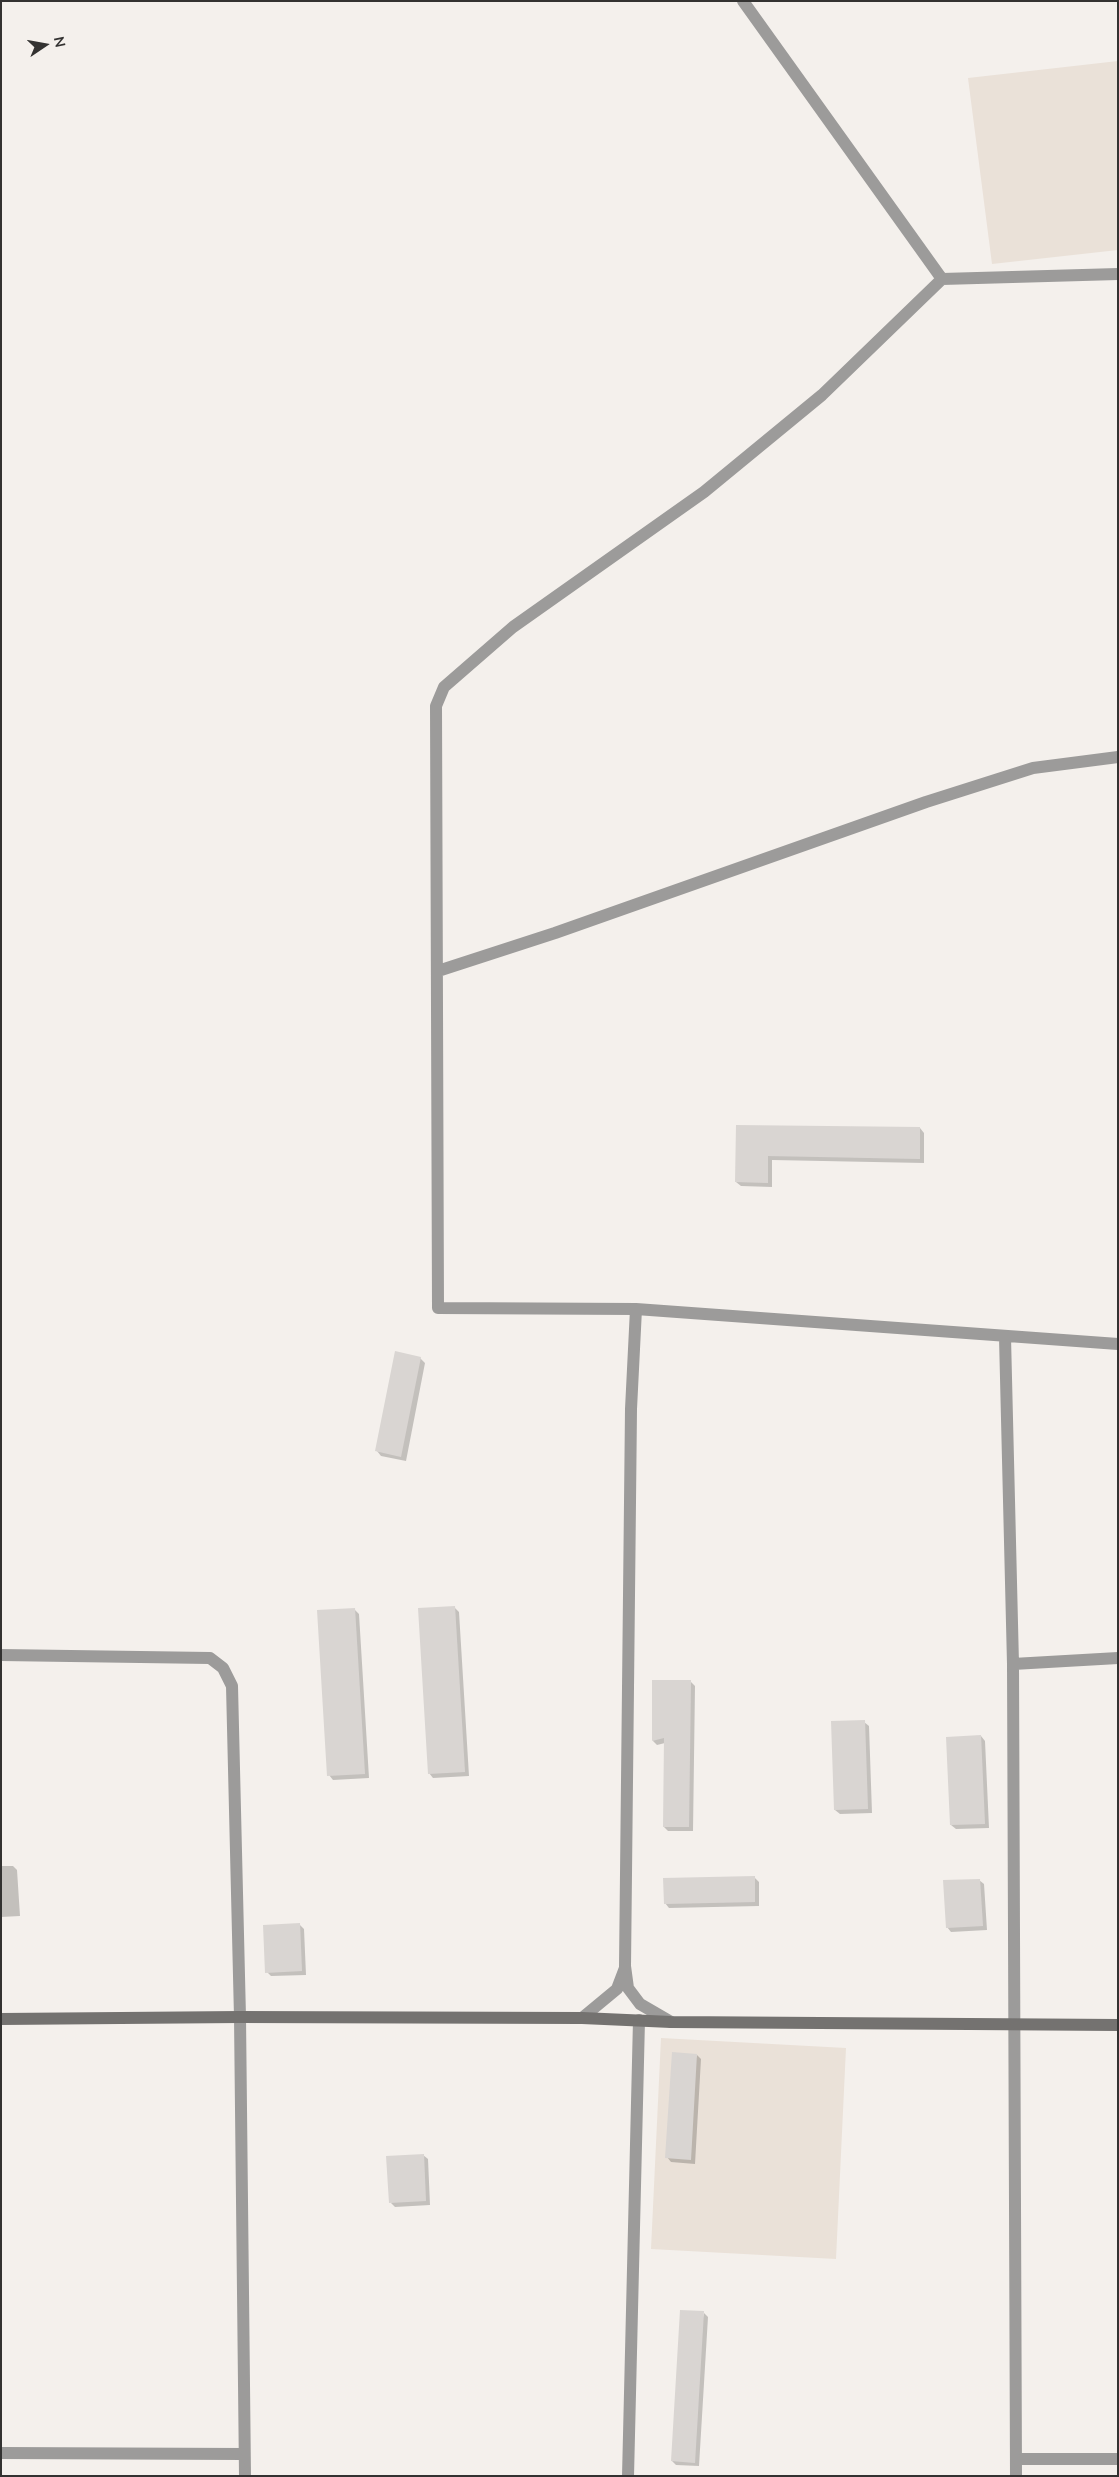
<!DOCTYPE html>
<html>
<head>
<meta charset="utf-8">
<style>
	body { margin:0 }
	#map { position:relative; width:1119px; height:2477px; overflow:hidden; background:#f4f0ec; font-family:Mulish,sans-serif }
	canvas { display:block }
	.frame { position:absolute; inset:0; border:2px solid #333231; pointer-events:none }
	.north { position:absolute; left:20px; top:20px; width:50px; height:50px; -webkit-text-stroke:4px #f4f0ec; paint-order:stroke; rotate:78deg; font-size:14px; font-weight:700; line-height:20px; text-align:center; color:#333231 }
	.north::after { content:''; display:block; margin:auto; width:18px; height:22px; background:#333231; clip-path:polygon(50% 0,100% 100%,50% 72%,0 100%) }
</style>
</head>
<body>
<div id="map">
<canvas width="1119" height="2477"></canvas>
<div class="frame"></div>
<div class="north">N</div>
</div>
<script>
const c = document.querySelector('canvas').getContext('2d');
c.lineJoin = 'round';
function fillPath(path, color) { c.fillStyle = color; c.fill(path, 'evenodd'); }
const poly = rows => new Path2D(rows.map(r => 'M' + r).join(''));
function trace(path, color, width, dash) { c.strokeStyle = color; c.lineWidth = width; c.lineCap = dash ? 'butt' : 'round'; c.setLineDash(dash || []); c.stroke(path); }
const built = poly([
	[1118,61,1118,250,992,264,968,78],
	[661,2038,846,2048,836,2259,651,2249]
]);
const shadow = poly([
	[737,1126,920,1128,924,1133,924,1163,772,1160,772,1187,741,1186,736,1182],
	[420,1358,425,1363,406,1461,381,1456,377,1451],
	[454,1607,459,1612,469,1776,433,1778,429,1773],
	[354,1609,359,1614,369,1778,333,1780,329,1775],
	[654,1681,691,1682,695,1686,693,1831,668,1831,664,1827,665,1743,657,1745,653,1741],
	[864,1722,869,1726,872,1813,840,1814,835,1810],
	[981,1736,985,1741,989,1828,956,1829,951,1825],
	[1,1866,13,1866,17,1870,20,1916,1,1917],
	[754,1877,759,1882,759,1906,669,1908,665,1903],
	[979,1880,984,1884,987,1930,951,1932,947,1927],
	[299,1924,304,1929,306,1975,271,1976,267,1972],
	[697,2055,701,2059,695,2164,671,2162,667,2157],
	[423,2155,428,2159,430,2205,395,2207,391,2203],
	[704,2313,708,2317,699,2466,676,2465,672,2461]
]);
const building = poly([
	[736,1125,920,1127,920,1159,768,1156,768,1183,735,1182],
	[395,1351,421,1357,401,1457,375,1451],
	[455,1606,465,1772,428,1774,418,1608],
	[355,1608,365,1774,327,1776,317,1610],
	[652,1680,691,1680,689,1827,663,1827,664,1738,652,1741],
	[865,1720,868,1809,834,1810,831,1721],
	[981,1735,985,1824,950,1825,946,1737],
	[755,1876,755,1902,664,1904,663,1878],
	[980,1879,983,1926,946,1928,943,1880],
	[300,1923,302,1971,265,1973,263,1925],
	[672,2052,697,2054,691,2160,665,2158],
	[424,2154,426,2201,389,2203,386,2156],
	[680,2310,704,2311,695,2463,671,2461]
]);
const street = poly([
	[743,1,942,279,1118,274],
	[942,279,822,395,704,492,513,627,444,687,436,706,438,1308,636,1309,1118,1344],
	[438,971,555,933,926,802,1033,768,1118,757],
	[636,1309,631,1409,625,1966,628,1988,640,2004,671,2022],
	[1005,1337,1013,1664,1016,2476],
	[1,1655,210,1658,223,1668,232,1686,240,2017,245,2476],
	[1013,1664,1118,1658],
	[582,2018,617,1989,625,1968],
	[1,2453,244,2454],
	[1017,2459,1118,2459],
	[628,2476,639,2020]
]);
const secondary = poly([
	[1,2019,240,2017,582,2018,671,2022,1118,2025]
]);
fillPath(built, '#eae1d8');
fillPath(shadow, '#0003');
fillPath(building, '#d9d5d2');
trace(street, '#9c9b9a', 12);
trace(secondary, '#747270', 12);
</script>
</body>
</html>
